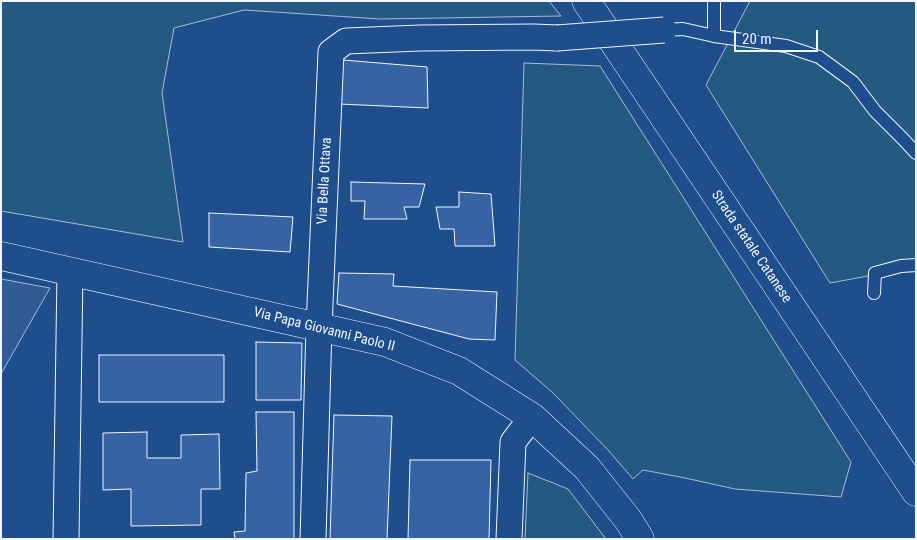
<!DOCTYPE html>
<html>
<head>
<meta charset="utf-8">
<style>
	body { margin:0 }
	#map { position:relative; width:917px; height:540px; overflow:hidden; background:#1f4e8c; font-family:"Roboto Condensed",sans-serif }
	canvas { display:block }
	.frame { position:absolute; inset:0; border:2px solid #f2f6ff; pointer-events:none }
	.scale { position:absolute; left:734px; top:30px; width:84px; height:22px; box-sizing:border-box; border:2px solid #f2f6ff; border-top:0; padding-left:6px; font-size:15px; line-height:18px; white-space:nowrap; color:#f2f6ff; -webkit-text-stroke:4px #1f4e8c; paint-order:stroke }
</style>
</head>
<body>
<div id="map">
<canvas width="917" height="540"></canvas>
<div class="frame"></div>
<div class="scale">20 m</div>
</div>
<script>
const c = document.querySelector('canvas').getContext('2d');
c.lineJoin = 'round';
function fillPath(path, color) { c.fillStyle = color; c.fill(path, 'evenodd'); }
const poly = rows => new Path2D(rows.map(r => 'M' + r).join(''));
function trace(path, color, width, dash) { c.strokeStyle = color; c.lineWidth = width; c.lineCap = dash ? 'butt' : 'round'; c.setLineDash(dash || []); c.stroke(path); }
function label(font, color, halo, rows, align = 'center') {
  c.font = font + ' "Roboto Condensed",sans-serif'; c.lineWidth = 4; c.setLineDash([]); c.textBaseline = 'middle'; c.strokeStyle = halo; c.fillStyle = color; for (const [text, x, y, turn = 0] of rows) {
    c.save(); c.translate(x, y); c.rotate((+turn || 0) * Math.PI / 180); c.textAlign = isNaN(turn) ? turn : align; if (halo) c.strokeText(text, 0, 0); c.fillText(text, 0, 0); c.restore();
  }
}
const green = poly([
	[1,1,549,1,561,16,380,19,244,10,174,28,162,93,183,242,1,211,1,1],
	[750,1,916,1,916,267,830,283,706,85,750,1],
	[524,63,600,66,851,462,841,497,735,489,685,478,643,470,633,479,608,450,553,393,515,360,524,63],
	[528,473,568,489,606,539,525,539,528,473]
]);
const parking = poly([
	[1,279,50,288,1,374,1,279]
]);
const building = poly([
	[343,60,427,67,428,108,339,104,343,60],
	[351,182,425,184,419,207,404,207,407,219,364,219,365,201,351,201,351,182],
	[459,192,491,194,495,246,455,246,454,229,440,229,436,207,459,207,459,192],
	[209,213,293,217,290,252,209,247,209,213],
	[339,273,394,274,393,286,497,292,495,340,469,339,337,304,339,273],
	[256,342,302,343,301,400,256,400,256,342],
	[99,355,224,355,224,402,99,402,99,355],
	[256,412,294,412,294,539,235,539,234,532,245,531,246,473,257,471,256,412],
	[334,415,392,416,387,539,330,539,334,415],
	[147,432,147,458,181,458,181,435,219,434,220,489,201,489,201,525,131,526,131,489,103,490,103,433,147,432],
	[410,460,491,460,489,539,408,539,410,460]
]);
const service = poly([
	[714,1,714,36],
	[664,30,683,29,714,36,786,46,819,57,853,82,875,111,903,139,916,153],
	[874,293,875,273,901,266,916,265]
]);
const minor = poly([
	[66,539,70,271],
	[313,539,319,327,331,52,346,41,420,38,534,37,557,38],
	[509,539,513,442,532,417]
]);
const tertiary = poly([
	[1,256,385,342,459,371,532,417,587,468,629,521,640,539]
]);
const primary = poly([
	[586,1,916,492]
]);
const minorBridge = poly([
	[557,38,664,30]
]);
const streetNames = [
	["Via Bella Ottava",325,181,-87],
	["Strada statale Catanese",751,247,56],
	["Via Papa Giovanni Paolo II",324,330,14]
];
fillPath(green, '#245a82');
trace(green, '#a8bbd7', 1);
fillPath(parking, '#305b95');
trace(parking, '#a8bbd7', 1);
fillPath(building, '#3563a3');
trace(building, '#f2f6ff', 1);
trace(service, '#f2f6ff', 14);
trace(minor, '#f2f6ff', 27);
trace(tertiary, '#f2f6ff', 29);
trace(primary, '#f2f6ff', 29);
trace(service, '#1f4e8c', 12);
trace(minor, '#1f4e8c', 25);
trace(tertiary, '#1f4e8c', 28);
trace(primary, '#1f4e8c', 28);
trace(minorBridge, '#f2f6ff', 27, []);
trace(minorBridge, '#1f4e8c', 25);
label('14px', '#f2f6ff', '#1f4e8c', streetNames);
</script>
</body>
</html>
